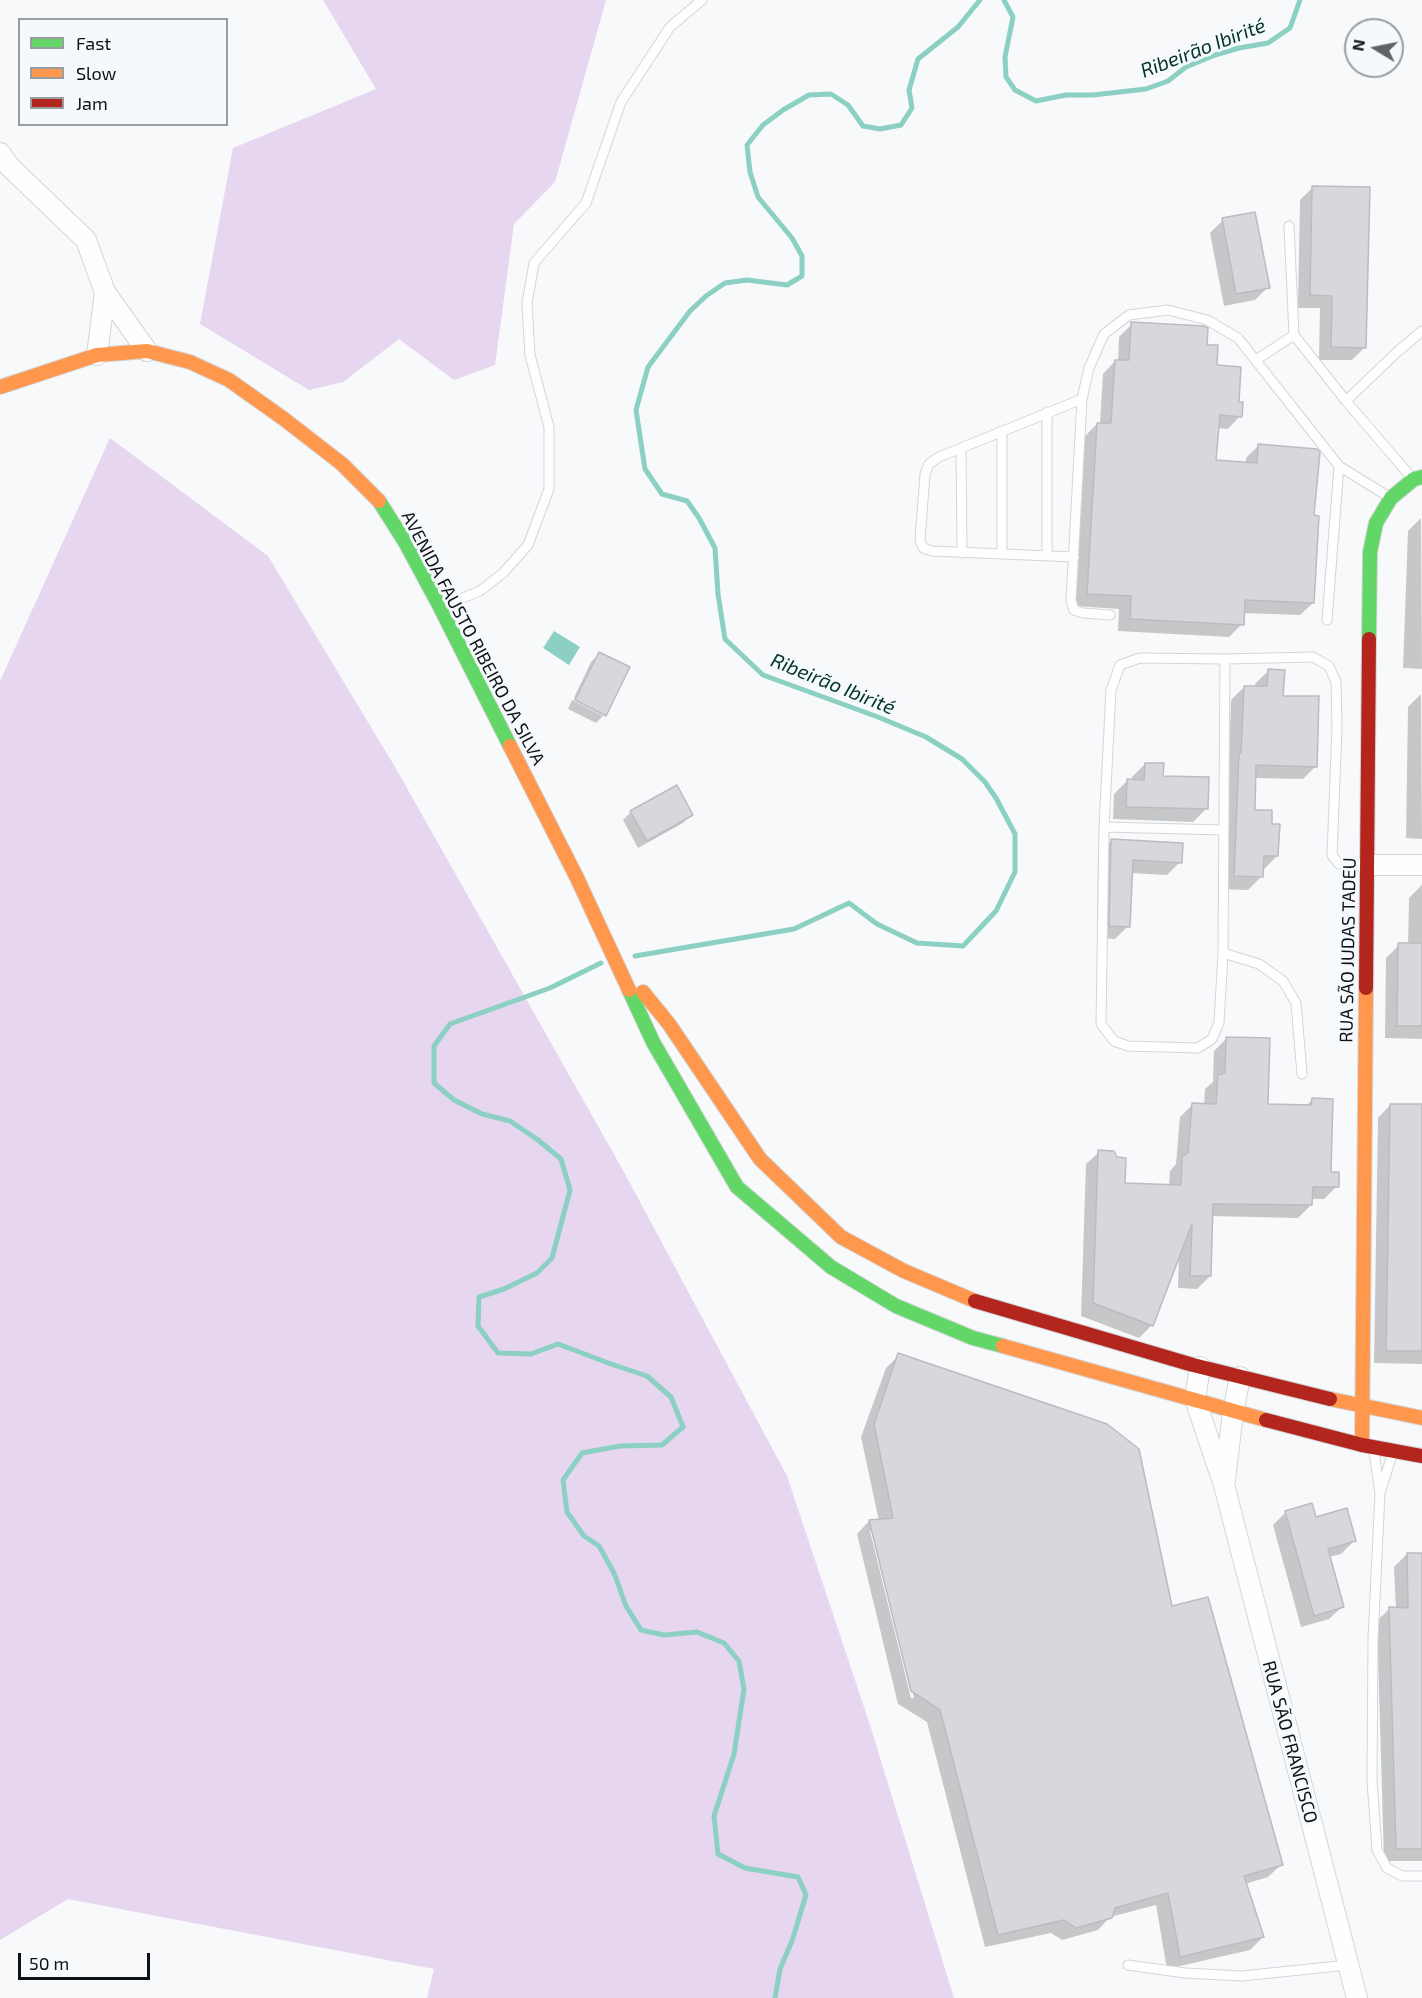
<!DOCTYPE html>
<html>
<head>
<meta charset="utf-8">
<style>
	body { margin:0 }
	#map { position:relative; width:1422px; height:1998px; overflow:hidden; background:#f7f9fb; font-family:"Exo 2",sans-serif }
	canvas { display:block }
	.legend { position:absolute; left:18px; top:18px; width:210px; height:108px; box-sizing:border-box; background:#f5f9fd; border:2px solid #999da0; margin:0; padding:8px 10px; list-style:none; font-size:18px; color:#0f1215 }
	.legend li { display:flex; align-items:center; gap:12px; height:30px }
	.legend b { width:30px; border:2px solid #999da0 }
	.north { position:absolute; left:1344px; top:18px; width:60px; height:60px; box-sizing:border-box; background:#f5f9fd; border:2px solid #999da0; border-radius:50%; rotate:280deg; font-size:16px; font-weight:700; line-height:24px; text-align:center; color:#0f1215 }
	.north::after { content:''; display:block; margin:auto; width:21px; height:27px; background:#606366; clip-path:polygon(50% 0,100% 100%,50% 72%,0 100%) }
	.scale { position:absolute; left:18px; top:1953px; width:132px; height:27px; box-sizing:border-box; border:3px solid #0f1215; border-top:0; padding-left:8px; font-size:18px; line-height:21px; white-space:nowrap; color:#0f1215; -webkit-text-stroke:4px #f5f9fd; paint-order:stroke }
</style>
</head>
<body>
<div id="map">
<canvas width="1422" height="1998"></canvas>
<ul class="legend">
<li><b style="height:8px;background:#63d668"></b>Fast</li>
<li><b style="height:8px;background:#ff974d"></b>Slow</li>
<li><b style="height:8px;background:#b3261e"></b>Jam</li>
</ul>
<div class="north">N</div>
<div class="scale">50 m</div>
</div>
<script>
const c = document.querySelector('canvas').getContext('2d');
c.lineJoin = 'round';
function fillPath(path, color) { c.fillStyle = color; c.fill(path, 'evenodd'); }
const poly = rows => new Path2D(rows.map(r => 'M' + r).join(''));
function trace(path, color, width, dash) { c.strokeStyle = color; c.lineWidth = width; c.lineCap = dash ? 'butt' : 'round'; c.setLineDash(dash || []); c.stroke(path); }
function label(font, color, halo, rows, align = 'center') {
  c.font = font + ' "Exo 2",sans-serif'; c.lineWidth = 6; c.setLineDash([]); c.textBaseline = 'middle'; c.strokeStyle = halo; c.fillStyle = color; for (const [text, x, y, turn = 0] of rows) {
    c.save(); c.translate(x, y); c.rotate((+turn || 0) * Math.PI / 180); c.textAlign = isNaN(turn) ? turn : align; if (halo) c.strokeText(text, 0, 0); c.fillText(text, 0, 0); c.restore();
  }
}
const green = poly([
	[323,0,606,0,555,182,514,224,495,365,454,380,399,339,343,382,309,390,200,324,233,148,376,89],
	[110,438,268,556,395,767,625,1174,787,1476,869,1722,954,1998,427,1998,434,1969,68,1899,0,1940,0,681]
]);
const water = poly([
	[554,631,580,647,569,665,543,648]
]);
const shadow = poly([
	[1313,187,1365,347,1352,360,1319,360,1320,308,1298,308,1300,200],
	[1223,220,1268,287,1255,300,1224,306,1210,233],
	[1132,324,1205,346,1238,404,1240,416,1228,429,1217,428,1215,461,1246,464,1246,458,1259,445,1313,517,1313,603,1300,615,1243,613,1242,624,1229,637,1118,631,1119,609,1075,606,1084,437,1097,424,1100,424,1103,374,1115,361,1118,361,1119,337],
	[1421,518,1422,669,1403,668,1408,531],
	[599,654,605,715,604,716,604,713,574,698,591,662],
	[1268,671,1316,766,1303,779,1254,778,1253,811,1277,856,1264,869,1262,868,1261,877,1248,890,1222,889,1227,767,1229,765,1231,700,1244,687,1255,687,1255,684],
	[1421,694,1422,839,1406,838,1408,707],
	[572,700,603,716,596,723,568,709],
	[1145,764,1206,809,1193,822,1113,819,1114,794,1127,781,1132,781,1132,777],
	[631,812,691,815,683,823,638,848,623,820],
	[1111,841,1180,862,1167,875,1131,873,1128,926,1115,939,1097,938,1098,854],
	[1422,885,1422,1039,1385,1038,1386,958,1399,945,1408,945,1409,898],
	[1227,1038,1266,1106,1305,1107,1312,1100,1330,1174,1337,1186,1324,1199,1311,1199,1311,1205,1298,1218,1211,1216,1210,1276,1197,1289,1178,1288,1179,1255,1152,1325,1139,1338,1081,1316,1086,1164,1099,1152,1124,1184,1169,1186,1170,1171,1176,1164,1180,1117,1192,1105,1204,1105,1205,1089,1213,1082,1214,1051],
	[1390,1105,1422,1106,1422,1364,1374,1363,1378,1118],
	[899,1355,1171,1608,1281,1865,1268,1877,1245,1884,1263,1937,1250,1950,1167,1969,1156,1905,1110,1917,1098,1930,1062,1940,1051,1933,985,1947,927,1722,898,1704,857,1534,869,1521,879,1521,861,1437,886,1368],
	[870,1531,873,1531,914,1698,911,1698],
	[1286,1512,1315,1519,1354,1541,1341,1554,1329,1557,1342,1607,1329,1619,1301,1627,1273,1525],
	[1407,1554,1422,1555,1422,1861,1384,1861,1377,1621,1390,1608,1396,1609,1394,1567]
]);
const stream = poly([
	[1004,0,1013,17,1005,57,1006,77,1015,90,1036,101,1066,95,1093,95,1146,89,1168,81,1186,67,1215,55,1239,48,1268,43,1290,28,1300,0],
	[635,956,794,929,849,903,877,924,917,943,963,946,996,911,1015,872,1015,834,996,798,985,782,962,759,926,737,878,717,763,675,725,639,718,594,715,548,699,518,687,501,662,494,645,469,636,410,648,367,690,311,706,296,725,283,747,280,787,285,802,276,802,256,792,238,758,197,750,172,747,145,763,125,783,110,809,95,831,94,848,105,863,126,880,129,901,125,912,108,909,90,918,59,958,27,980,0],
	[601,963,550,988,450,1024,434,1046,434,1083,454,1100,482,1114,510,1121,538,1140,561,1159,570,1190,552,1258,537,1273,504,1289,479,1297,478,1326,498,1353,531,1354,558,1344,611,1364,647,1376,671,1397,683,1427,662,1445,620,1446,582,1453,563,1480,567,1512,584,1536,599,1546,614,1573,626,1606,641,1630,664,1635,697,1632,724,1643,739,1661,744,1689,734,1754,714,1816,718,1854,745,1868,798,1877,806,1895,792,1941,780,1969,775,1998]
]);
const building = poly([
	[1312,186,1370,187,1366,348,1331,347,1332,296,1310,295,1312,186],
	[1255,212,1270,288,1236,294,1222,218,1255,212],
	[1131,322,1204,326,1208,328,1207,345,1218,345,1217,365,1241,367,1239,402,1243,402,1242,417,1220,415,1216,460,1257,463,1258,444,1317,449,1320,452,1314,515,1319,516,1314,603,1245,600,1244,625,1130,619,1131,596,1087,594,1097,423,1111,423,1115,360,1129,360,1131,322],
	[599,652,630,667,606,716,575,700,599,652],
	[1268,669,1285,670,1283,696,1319,696,1317,767,1256,765,1255,810,1272,810,1272,824,1280,824,1278,856,1264,856,1263,877,1234,876,1239,753,1241,753,1244,686,1267,686,1268,669],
	[1145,763,1164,763,1163,776,1209,777,1208,809,1126,807,1127,779,1144,780,1145,763],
	[677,785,693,815,647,841,630,811,677,785],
	[1111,839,1183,843,1182,863,1133,860,1130,927,1109,926,1111,839],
	[1398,943,1422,943,1422,1026,1397,1026,1398,943],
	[1226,1037,1270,1038,1268,1104,1311,1105,1312,1098,1333,1099,1331,1172,1339,1172,1339,1187,1313,1187,1312,1205,1213,1204,1211,1276,1190,1276,1192,1224,1153,1326,1093,1303,1098,1150,1114,1151,1117,1157,1126,1158,1125,1183,1181,1185,1182,1156,1188,1153,1192,1103,1216,1104,1218,1075,1225,1073,1226,1037],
	[1390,1104,1422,1104,1422,1351,1386,1351,1390,1104],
	[898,1353,1107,1424,1139,1449,1172,1606,1208,1597,1283,1865,1244,1876,1264,1937,1180,1957,1168,1893,1115,1908,1112,1918,1076,1928,1064,1920,998,1935,940,1710,911,1691,869,1520,893,1518,874,1424,898,1353],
	[1312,1503,1316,1517,1347,1508,1356,1541,1328,1549,1344,1607,1314,1616,1285,1511,1312,1503],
	[1407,1553,1422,1553,1422,1849,1396,1849,1389,1607,1408,1608,1407,1553]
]);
const lane = poly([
	[1289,226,1294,335],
	[1256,360,1294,335,1346,401,1412,478],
	[1346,401,1396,353,1422,331],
	[1047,412,1047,556],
	[1002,431,1002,554],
	[961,448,962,553],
	[1074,557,932,551,923,548,920,540,925,474,929,464,939,457,1082,399],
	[445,605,480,591,503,573,528,545,549,489,549,427,530,355,527,303,534,263,586,203,621,102,670,27,702,0],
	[1110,615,1083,613,1074,610,1071,601,1082,399,1089,368,1104,334,1129,315,1168,310,1207,320,1238,338,1339,466,1389,497],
	[1327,620,1339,466],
	[1104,827,1224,830],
	[1223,953,1219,1023,1212,1039,1198,1048,1128,1046,1114,1041,1101,1024,1104,827,1111,690,1120,665,1140,658,1225,659],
	[1302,1074,1296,1003,1283,981,1259,964,1223,953,1225,659,1313,657,1329,666,1336,682,1337,728,1332,855,1339,864,1365,865],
	[1374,1452,1380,1493,1373,1639,1372,1780,1377,1850,1387,1868,1402,1876,1422,1876],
	[1381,1490,1392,1455],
	[1128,1965,1185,1973,1242,1976,1348,1965]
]);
const street = poly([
	[0,153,9,166,86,240,105,292,147,351],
	[97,355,105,292],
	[1367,865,1422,865],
	[1200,1367,1195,1399,1224,1485,1357,1998],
	[1225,1480,1233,1412,1240,1377]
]);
const fast = poly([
	[379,501,405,542,440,607,510,746],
	[1369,639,1370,552,1376,523,1391,498,1414,479,1422,477],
	[629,990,653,1042,737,1187,831,1267,896,1306,973,1338,1003,1346]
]);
const slow = poly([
	[0,387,97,355,147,351,190,362,229,380,284,419,342,464,379,501],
	[510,746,577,878,629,990],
	[643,992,669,1024,760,1159,841,1237,904,1271,975,1301],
	[1003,1346,1266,1420],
	[1330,1399,1422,1418],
	[1362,1445,1366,988]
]);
const jam = poly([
	[1366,988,1369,639],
	[975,1301,1193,1365,1330,1399],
	[1266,1420,1362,1445,1422,1456]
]);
const streetNames = [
	["AVENIDA FAUSTO RIBEIRO DA SILVA",473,638,62],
	["RUA SÃO JUDAS TADEU",1348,950,-89],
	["RUA SÃO FRANCISCO",1290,1742,75]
];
const waterNames = [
	["Ribeirão Ibirité",1203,48,-21],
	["Ribeirão Ibirité",833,684,22]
];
fillPath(green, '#e6d6f0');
fillPath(water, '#8cd0c3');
fillPath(shadow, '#0003');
trace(stream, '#8cd0c3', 5);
fillPath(building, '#d7d8db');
trace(building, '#babcbf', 1.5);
trace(lane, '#d3d6d9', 11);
trace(street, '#d3d6d9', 22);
trace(fast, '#d3d6d9', 16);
trace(slow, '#d3d6d9', 16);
trace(jam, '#d3d6d9', 16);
trace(lane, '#fefefe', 9);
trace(street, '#fefefe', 20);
trace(fast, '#63d668', 14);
trace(slow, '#ff974d', 14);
trace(jam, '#b3261e', 14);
label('18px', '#0f1215', '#f5f9fd', streetNames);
label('italic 20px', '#05342c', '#f5f9fd', waterNames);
</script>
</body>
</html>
